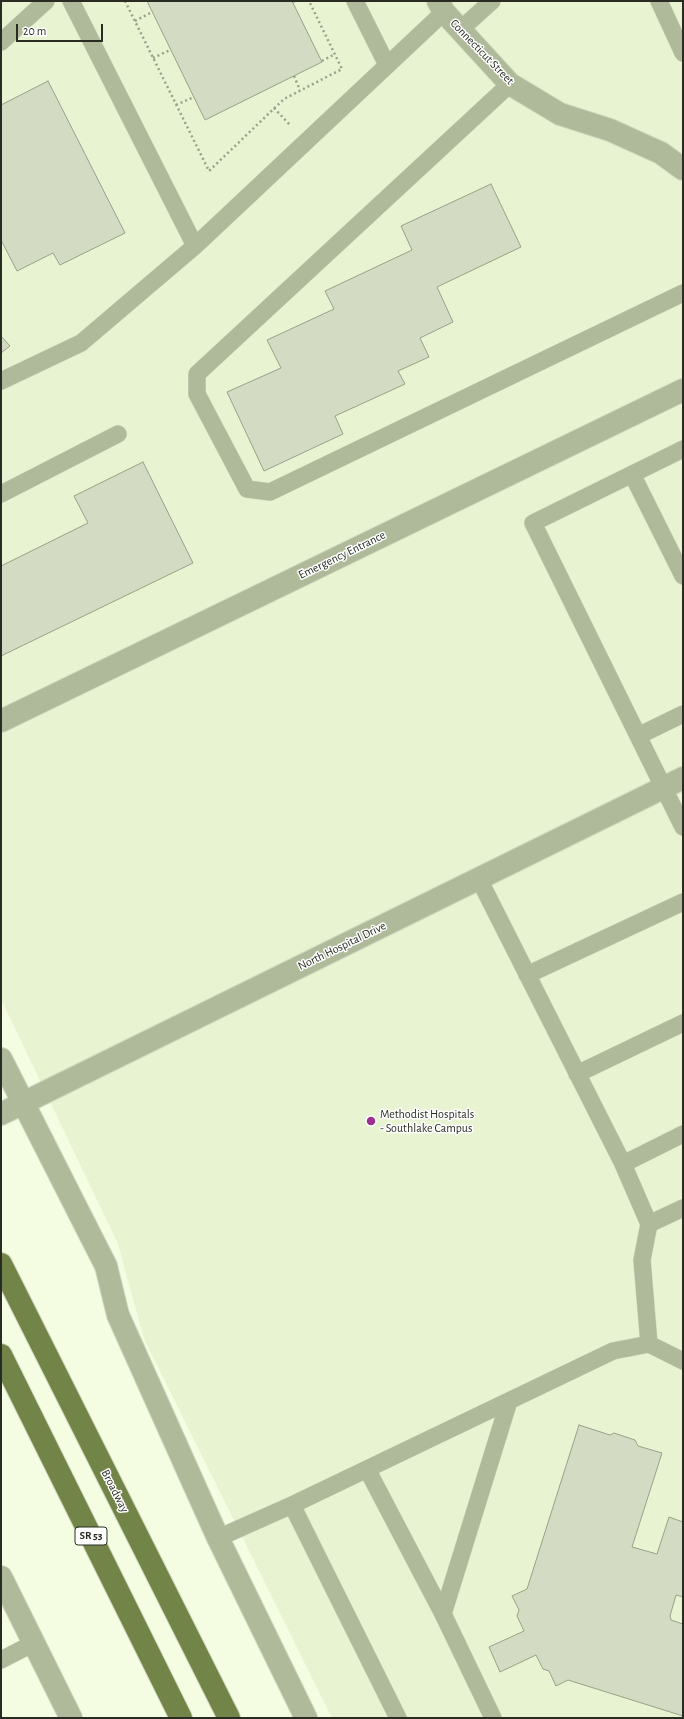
<!DOCTYPE html>
<html>
<head>
<meta charset="utf-8">
<style>
	body { margin:0 }
	#map { position:relative; width:684px; height:1719px; overflow:hidden; background:#f4fde2; font-family:"Alegreya Sans",sans-serif }
	canvas { display:block }
	.frame { position:absolute; inset:0; border:2px solid #282c22; pointer-events:none }
	.scale { position:absolute; left:16px; top:24px; width:87px; height:18px; box-sizing:border-box; border:2px solid #282c22; border-top:0; padding-left:5px; font-size:12px; line-height:14px; white-space:nowrap; color:#282c22; -webkit-text-stroke:3px #fff; paint-order:stroke }
</style>
</head>
<body>
<div id="map">
<canvas width="684" height="1719"></canvas>
<div class="frame"></div>
<div class="scale">20 m</div>
</div>
<script>
const c = document.querySelector('canvas').getContext('2d');
c.lineJoin = 'round';
function fillPath(path, color) { c.fillStyle = color; c.fill(path, 'evenodd'); }
const poly = rows => new Path2D(rows.map(r => 'M' + r).join(''));
function trace(path, color, width, dash) { c.strokeStyle = color; c.lineWidth = width; c.lineCap = dash ? 'butt' : 'round'; c.setLineDash(dash || []); c.stroke(path); }
function label(font, color, halo, rows, align = 'center') {
  c.font = font + ' "Alegreya Sans",sans-serif'; c.lineWidth = 3; c.setLineDash([]); c.textBaseline = 'middle'; c.strokeStyle = halo; c.fillStyle = color; for (const [text, x, y, turn = 0] of rows) {
    c.save(); c.translate(x, y); c.rotate((+turn || 0) * Math.PI / 180); c.textAlign = isNaN(turn) ? turn : align; if (halo) c.strokeText(text, 0, 0); c.fillText(text, 0, 0); c.restore();
  }
}
const built = poly([
	[1,1,683,1,683,1718,332,1718,144,1339,118,1244,1,999]
]);
const building = poly([
	[147,1,292,1,322,62,205,120,147,1],
	[48,81,125,233,60,265,53,253,17,271,1,240,1,105,48,81],
	[491,184,521,247,437,287,453,322,420,338,429,357,398,371,405,384,335,416,343,434,264,471,227,392,281,368,267,340,334,309,325,291,412,250,401,226,491,184],
	[1,336,10,346,1,353,1,336],
	[143,462,193,563,1,656,1,566,88,523,74,496,143,462],
	[579,1425,610,1435,614,1433,635,1440,638,1446,662,1453,632,1547,657,1554,669,1517,683,1522,683,1597,676,1595,670,1616,671,1620,683,1624,683,1716,568,1680,556,1686,549,1671,543,1669,536,1655,500,1672,489,1647,524,1631,517,1616,519,1610,512,1596,527,1589,579,1425]
]);
const path = poly([
	[125,1,209,171,284,99,342,69,309,1],
	[293,2,295,1],
	[135,21,152,12],
	[153,58,170,50],
	[322,61,335,54],
	[294,76,300,90],
	[176,105,194,97],
	[274,108,290,125]
]);
const lane = poly([
	[71,1,195,246],
	[355,1,387,65],
	[659,1,683,53],
	[460,30,492,1],
	[1,42,46,1],
	[510,84,197,374,197,394,247,489,270,492,683,293],
	[1,381,81,343,195,246,444,12],
	[683,449,533,523,683,827],
	[632,474,683,576],
	[1,494,118,434],
	[638,736,683,714],
	[479,879,623,1164,649,1224,642,1260,649,1344],
	[527,975,683,902],
	[577,1074,683,1023],
	[623,1164,683,1134],
	[649,1224,683,1208],
	[367,1469,443,1614,493,1718],
	[292,1505,398,1718],
	[218,1538,292,1505,613,1351,649,1344,683,1361],
	[443,1614,509,1401],
	[1,1660,34,1643]
]);
const street = poly([
	[438,1,444,12,510,84,560,114,610,130,661,153,683,169],
	[1,721,683,390],
	[1,1059,106,1266,118,1315,218,1538,306,1718],
	[1,1114,683,778],
	[1,1577,71,1718]
]);
const primary = poly([
	[1,1264,229,1718],
	[1,1355,181,1718]
]);
const markers = [
	[371,1121,5,"#9d3091"]
];
const shields = [
	[91,1536,32]
];
const shieldNames = [
	["SR 53",91,1536]
];
const streetNames = [
	["Connecticut Street",482,52,46],
	["Emergency Entrance",342,555,-26],
	["North Hospital Drive",342,946,-26],
	["Broadway",115,1491,63]
];
const poiNames = [
	["Methodist Hospitals",380,1114],
	["- Southlake Campus",380,1128]
];
fillPath(built, '#e8f3d1');
fillPath(building, '#d3dcc2');
trace(building, '#99a289', 1);
trace(lane, '#cfd7bf', 18);
trace(street, '#cfd7bf', 24);
trace(primary, '#cfd7bf', 24);
trace(path, '#99a08d', 2.5, [2, 3]);
trace(lane, '#afba9a', 17);
trace(street, '#afba9a', 22);
trace(primary, '#728448', 22);
for (const [x, y, r, color] of markers) { const dot = new Path2D(); dot.arc(x, y, r, 0, 2 * Math.PI); c.fillStyle = color; c.fill(dot); trace(dot, '#fff', 1.5); }
for (const [x, y, w] of shields) { const box = new Path2D(); box.roundRect(x - w / 2, y - 9, w, 18, 3); c.fillStyle = '#fff'; c.fill(box); trace(box, '#282c22', 1); }
label('bold 11px', '#282c22', null, shieldNames);
label('12px', '#282c22', '#fff', streetNames);
label('12px', '#282c22', '#fff', poiNames, 'left');
</script>
</body>
</html>
